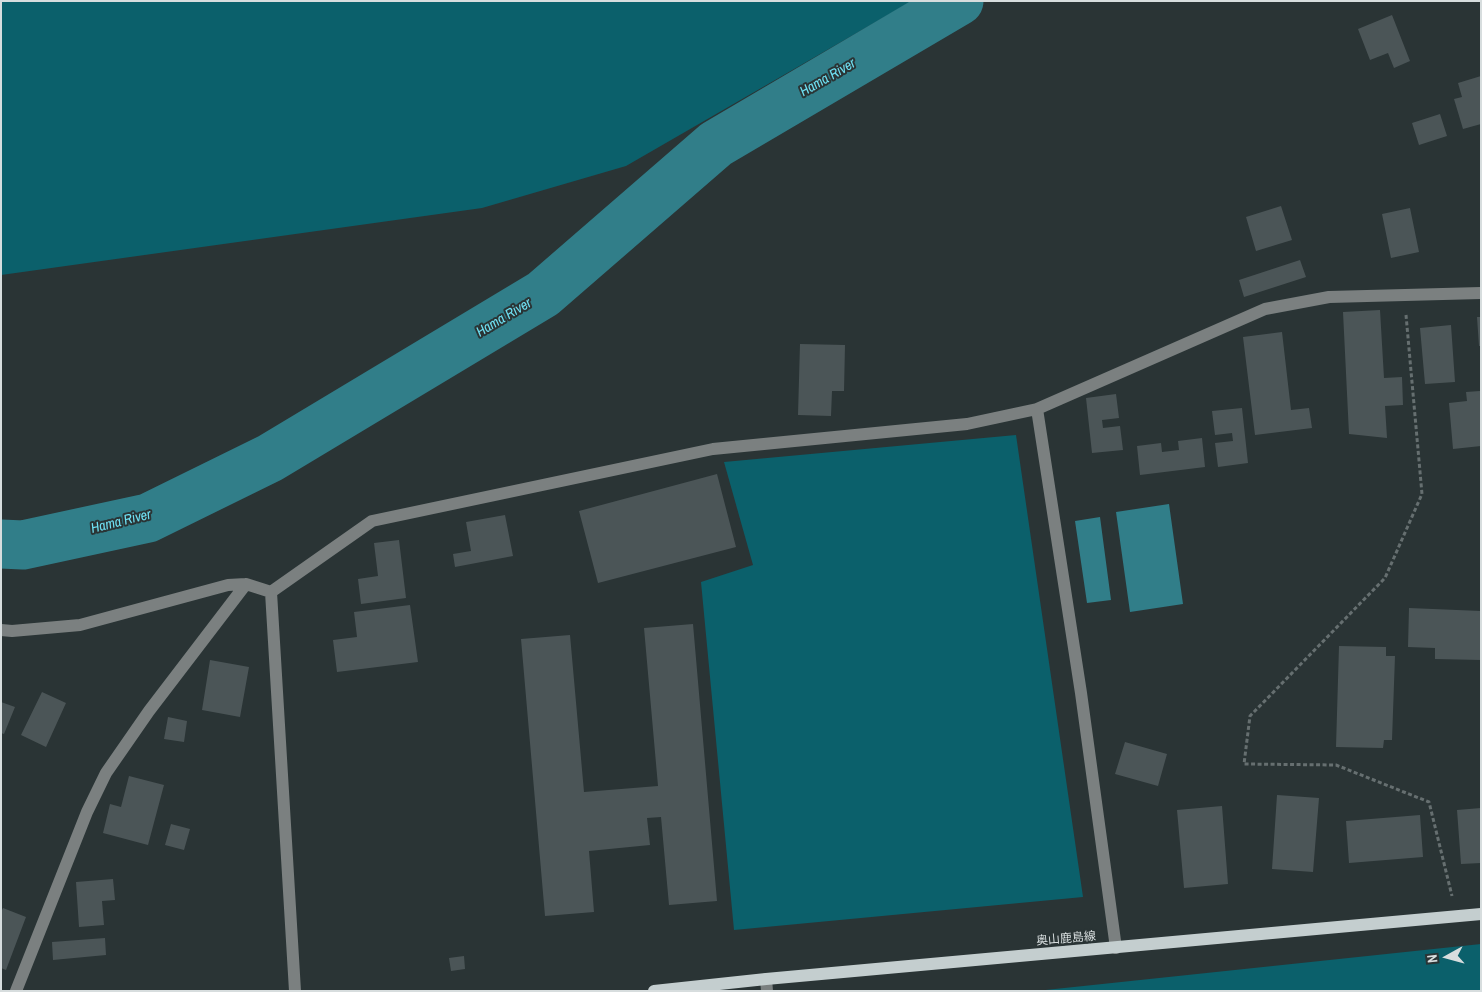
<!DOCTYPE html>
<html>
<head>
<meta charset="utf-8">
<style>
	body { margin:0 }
	#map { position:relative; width:1482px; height:992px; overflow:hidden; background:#2a3435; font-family:"Archivo Narrow",sans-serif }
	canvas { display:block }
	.frame { position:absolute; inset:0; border:2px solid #d7ddde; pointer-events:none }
	.north { position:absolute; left:1422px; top:932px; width:50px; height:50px; -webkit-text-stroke:4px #2a3435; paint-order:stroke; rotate:263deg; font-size:14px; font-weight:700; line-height:20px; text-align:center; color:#d7ddde }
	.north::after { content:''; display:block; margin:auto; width:18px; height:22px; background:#d7ddde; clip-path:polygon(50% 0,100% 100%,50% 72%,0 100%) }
</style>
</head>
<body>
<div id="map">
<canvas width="1482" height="992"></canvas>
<div class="frame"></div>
<div class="north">N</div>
</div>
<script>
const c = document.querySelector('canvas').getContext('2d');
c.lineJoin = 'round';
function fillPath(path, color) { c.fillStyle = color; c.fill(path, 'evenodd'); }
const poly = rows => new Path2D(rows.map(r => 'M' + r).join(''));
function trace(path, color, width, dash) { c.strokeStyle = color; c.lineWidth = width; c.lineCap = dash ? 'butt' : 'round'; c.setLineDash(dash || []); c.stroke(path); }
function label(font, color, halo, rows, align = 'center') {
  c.font = font + ' "Archivo Narrow","Noto Sans JP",sans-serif'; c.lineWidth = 4; c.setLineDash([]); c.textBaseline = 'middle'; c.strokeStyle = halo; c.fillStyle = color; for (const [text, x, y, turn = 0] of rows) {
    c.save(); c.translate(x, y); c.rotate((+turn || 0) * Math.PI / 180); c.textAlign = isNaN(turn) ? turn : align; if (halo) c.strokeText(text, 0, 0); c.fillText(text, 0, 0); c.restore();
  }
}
const green = poly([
	[1,1,912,1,626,166,482,208,1,275],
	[1016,435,1083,897,734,930,701,582,753,565,724,462],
	[1481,944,1481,991,1036,991]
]);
const water = poly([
	[1169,504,1183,604,1130,612,1116,512],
	[1100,517,1111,600,1087,603,1075,521]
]);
const river = poly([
	[1,544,23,545,148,518,270,458,543,294,716,144,959,1]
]);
const building = poly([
	[1392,15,1410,61,1394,68,1388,53,1370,60,1358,29],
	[1481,76,1481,124,1463,129,1454,99,1462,97,1458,83],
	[1440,114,1447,136,1419,145,1412,123],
	[1281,206,1292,240,1256,251,1246,217],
	[1410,208,1419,252,1391,258,1382,214],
	[1300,260,1306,277,1244,297,1239,280],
	[1380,310,1384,378,1402,377,1403,405,1385,406,1387,438,1349,434,1343,312],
	[1477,317,1481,317,1481,346,1479,346],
	[1451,325,1455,382,1425,384,1420,328],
	[1282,332,1291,410,1309,408,1312,428,1255,435,1243,337],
	[800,344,845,345,844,391,832,391,831,416,798,415],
	[1480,391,1481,446,1453,449,1449,403,1467,401,1466,392],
	[1116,394,1119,418,1102,420,1103,428,1120,426,1123,450,1092,453,1086,398],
	[1242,408,1248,463,1218,467,1215,443,1233,441,1232,433,1215,435,1212,411],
	[1202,438,1205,467,1140,475,1137,446,1161,443,1162,452,1179,450,1178,441],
	[717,474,736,547,598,583,579,511],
	[505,515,513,556,455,567,453,554,471,551,466,522],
	[399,540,406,598,361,604,358,579,378,576,374,543],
	[410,605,418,662,337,672,333,640,357,637,354,612],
	[1409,608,1481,611,1481,660,1435,659,1435,648,1408,647],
	[693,624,717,901,669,905,661,817,647,818,650,845,589,851,594,912,545,916,521,639,570,635,584,792,658,786,644,628],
	[1339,646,1386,647,1386,656,1395,656,1392,740,1384,740,1383,748,1336,747],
	[210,660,249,667,240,717,202,710],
	[42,692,66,703,46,747,21,735],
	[1,702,15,707,4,734,1,733],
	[168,717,187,721,184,742,164,739],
	[1125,742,1167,754,1158,786,1115,774],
	[129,776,164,785,148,845,103,833,110,804,121,807],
	[1277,795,1319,798,1313,872,1272,869],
	[1222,806,1228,884,1184,888,1177,810],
	[1481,808,1481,863,1461,864,1457,810],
	[1420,815,1423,857,1349,863,1346,821],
	[171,824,190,829,184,850,165,845],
	[113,879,115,900,102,901,104,925,79,927,76,882],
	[3,908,26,917,6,970,1,968,1,912],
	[105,938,106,955,53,960,52,942],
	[464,956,465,969,451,971,449,958]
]);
const path = poly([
	[1406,315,1422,494,1385,578,1250,716,1244,764,1336,765,1429,802,1452,896]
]);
const minor = poly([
	[1037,409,1081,693,1116,948],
	[271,592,372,521,713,449,967,424,1037,409,1265,309,1329,297,1481,293],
	[271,592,295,991],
	[1,630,12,631,80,625,228,585,246,584,271,592],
	[766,979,767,991],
	[16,991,87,812,106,773,149,711,246,584]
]);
const major = poly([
	[654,991,766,979,1481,914]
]);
const streetNames = [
	["奥山鹿島線",1066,939,-5]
];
const waterNames = [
	["Hama River",828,78,-30],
	["Hama River",504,318,-31],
	["Hama River",121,522,-14]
];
fillPath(green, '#0b606b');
fillPath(water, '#317e89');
trace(river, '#317e89', 49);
fillPath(building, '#4b5557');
trace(path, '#666f70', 3, [4, 2.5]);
trace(minor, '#7b8080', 12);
trace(major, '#c4cecf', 12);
label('12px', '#d7ddde', '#2a3435', streetNames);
label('italic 14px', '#6fe1f3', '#2a3435', waterNames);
</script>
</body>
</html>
